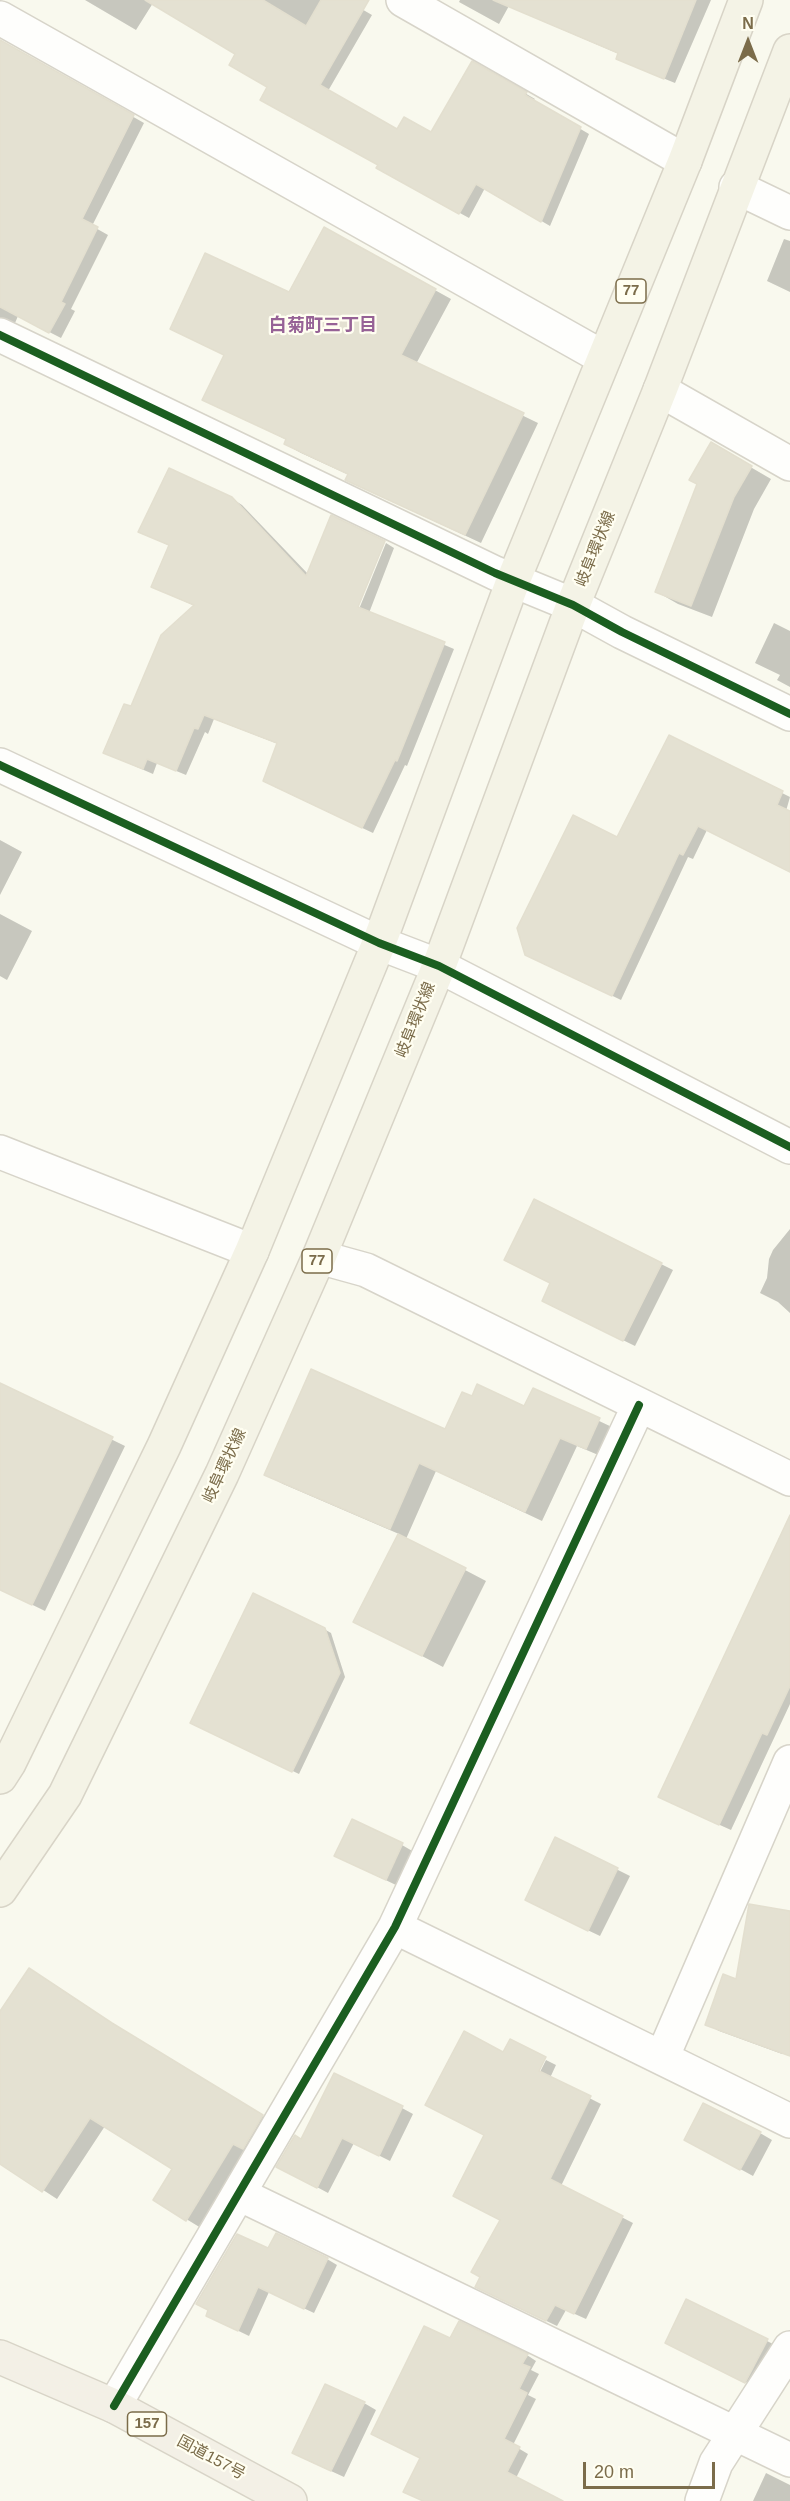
<!DOCTYPE html>
<html>
<head>
<meta charset="utf-8">
<style>
	body { margin:0 }
	#map { position:relative; width:790px; height:2501px; overflow:hidden; background:#f9f9ee; font-family:Helvetica,sans-serif }
	canvas { display:block }
	.north { position:absolute; left:718px; top:12px; width:60px; height:60px; -webkit-text-stroke:4px #fffef1; paint-order:stroke; rotate:0deg; font-size:16px; font-weight:700; line-height:24px; text-align:center; color:#7b6c4a }
	.north::after { content:''; display:block; margin:auto; width:21px; height:27px; background:#7b6c4a; clip-path:polygon(50% 0,100% 100%,50% 72%,0 100%) }
	.scale { position:absolute; left:583px; top:2462px; width:132px; height:27px; box-sizing:border-box; border:3px solid #7b6c4a; border-top:0; padding-left:8px; font-size:18px; line-height:21px; white-space:nowrap; color:#7b6c4a; -webkit-text-stroke:4px #fffef1; paint-order:stroke }
</style>
</head>
<body>
<div id="map">
<canvas width="790" height="2501"></canvas>
<div class="north">N</div>
<div class="scale">20 m</div>
</div>
<script>
const c = document.querySelector('canvas').getContext('2d');
c.lineJoin = 'round';
function fillPath(path, color) { c.fillStyle = color; c.fill(path, 'evenodd'); }
const poly = rows => new Path2D(rows.map(r => 'M' + r).join(''));
function trace(path, color, width, dash) { c.strokeStyle = color; c.lineWidth = width; c.lineCap = dash ? 'butt' : 'round'; c.setLineDash(dash || []); c.stroke(path); }
function label(font, color, halo, rows, align = 'center') {
  c.font = font + ' Helvetica,"Noto Sans JP",sans-serif'; c.lineWidth = 4.5; c.setLineDash([]); c.textBaseline = 'middle'; c.strokeStyle = halo; c.fillStyle = color; for (const [text, x, y, turn = 0] of rows) {
    c.save(); c.translate(x, y); c.rotate((+turn || 0) * Math.PI / 180); c.textAlign = isNaN(turn) ? turn : align; if (halo) c.strokeText(text, 0, 0); c.fillText(text, 0, 0); c.restore();
  }
}
const shadow = poly([
	[85,0,346,0,372,15,328,91,398,131,432,134,473,63,535,99,533,101,589,134,550,226,485,188,469,218,387,173,380,165,269,87,237,53,153,3,136,30],
	[460,0,711,0,675,83,628,64,618,58,619,54,540,20,510,4,499,24,459,2],
	[7,45,144,123,92,226,108,235,71,309,75,311,61,338,18,316,15,323,0,326,0,58],
	[325,229,451,299,416,364,538,423,481,543,363,488,347,480,349,475,301,453,285,444,287,440,204,399,225,355,172,329,290,294],
	[784,239,790,241,790,292,767,281],
	[711,444,771,479,754,509,712,617,678,604,657,592,699,484],
	[231,498,242,505,309,575,357,614,386,543,394,548,369,613,454,649,407,766,405,765,373,833,275,787,278,744,214,719,208,734,205,732,186,775,157,763,153,774,116,758,131,708,195,606,152,587,170,546,140,531],
	[774,623,790,631,790,687,777,680,780,675,755,663],
	[670,737,790,797,786,811,790,812,790,871,707,830,693,859,688,857,621,1000,536,959,618,839],
	[0,840,22,852,0,895],
	[0,914,32,931,7,980,0,976],
	[790,1229,790,1313,778,1302,760,1293,767,1278,769,1259,773,1250],
	[661,1264,673,1270,635,1346,555,1307],
	[0,1385,125,1446,45,1611,0,1589],
	[534,1390,616,1429,603,1457,577,1446,542,1521,436,1471,406,1539,486,1581,443,1667,355,1621,399,1534,283,1484,266,1475,445,1431,473,1398,525,1408],
	[790,1530,790,1704,731,1830,671,1803],
	[324,1629,331,1633,345,1677,299,1774,198,1726],
	[556,1839,630,1876,600,1936,539,1907],
	[402,1845,414,1852,398,1886,348,1862],
	[790,1912,790,2008,782,2054,719,2031,707,2024],
	[0,2014,127,2033,276,2125,201,2228,155,2200,174,2168,105,2126,57,2199,0,2162],
	[546,2060,556,2065,550,2078,601,2104,561,2186,633,2223,586,2319,566,2310,557,2326,488,2293,502,2220,534,2077,537,2078],
	[402,2108,413,2114,390,2161,354,2143,328,2193,289,2172,302,2141],
	[760,2133,772,2140,753,2176,698,2146],
	[269,2250,327,2259,337,2265,314,2313,269,2292,249,2336,218,2321,210,2310],
	[687,2301,783,2349,758,2388,679,2349],
	[451,2340,527,2355,536,2361,531,2370,539,2374,528,2395,536,2399,513,2445,528,2454,516,2478,560,2501,424,2501,421,2458],
	[364,2403,376,2410,344,2477,307,2460],
	[766,2473,790,2485,790,2501,753,2501]
]);
const building = poly([
	[145,0,263,0,306,26,321,0,369,0,320,85,397,129,404,117,431,132,472,61,527,92,525,95,581,127,541,222,476,184,459,214,376,168,378,165,260,100,267,87,229,65,235,54,145,0],
	[493,0,696,0,664,79,616,59,618,53,493,0],
	[0,40,134,115,82,219,98,227,61,302,65,304,49,333,0,307,0,40],
	[324,227,436,289,401,355,524,413,465,535,345,480,348,474,284,444,286,439,202,400,224,355,170,329,205,253,289,292,324,227],
	[711,442,752,466,734,497,691,606,655,592,697,484,689,480,711,442],
	[169,468,232,497,306,576,331,515,385,541,358,607,445,642,397,761,395,760,362,828,263,781,277,743,204,715,198,729,194,728,176,771,147,759,143,769,103,753,124,704,131,706,161,635,194,605,151,587,169,545,138,532,169,468],
	[669,735,783,791,777,805,790,811,790,872,698,826,683,855,679,853,612,996,525,955,517,928,573,815,617,837,669,735],
	[534,1199,662,1263,623,1341,542,1301,550,1283,504,1260,534,1199],
	[311,1369,445,1429,462,1392,472,1396,477,1384,524,1406,533,1388,600,1418,586,1449,560,1438,525,1512,419,1463,390,1529,264,1475,311,1369],
	[0,1383,113,1437,32,1605,0,1590,0,1383],
	[790,1515,790,1686,767,1735,762,1733,719,1825,658,1797,790,1515],
	[398,1534,466,1568,422,1656,353,1622,398,1534],
	[253,1593,325,1628,340,1673,292,1772,190,1723,253,1593],
	[352,1819,403,1843,386,1880,334,1856,352,1819],
	[555,1837,618,1868,588,1931,525,1900,555,1837],
	[749,1904,790,1911,790,2056,705,2025,723,1974,736,1979,749,1904],
	[29,1968,112,2023,263,2115,243,2149,233,2144,186,2221,153,2200,172,2169,90,2118,42,2192,0,2164,0,2011,29,1968],
	[464,2031,503,2052,510,2039,546,2057,539,2071,591,2096,550,2179,623,2216,574,2314,555,2305,546,2321,475,2287,480,2277,471,2272,500,2220,453,2196,484,2135,425,2105,464,2031],
	[334,2073,403,2106,379,2156,342,2138,317,2188,276,2167,295,2135,301,2139,334,2073],
	[703,2103,761,2132,740,2170,684,2140,703,2103],
	[276,2233,328,2258,304,2309,258,2287,238,2331,206,2316,208,2310,196,2304,237,2234,268,2248,276,2233],
	[686,2299,768,2339,745,2383,665,2343,686,2299],
	[459,2321,528,2354,522,2364,530,2367,519,2389,527,2393,504,2439,520,2447,507,2472,563,2501,423,2501,403,2492,420,2458,371,2434,424,2326,450,2338,459,2321],
	[325,2384,365,2402,331,2471,292,2453,325,2384]
]);
const minor = poly([
	[403,0,685,161],
	[0,18,604,358],
	[736,187,790,213],
	[0,335,495,573,573,605,622,632,790,714],
	[660,390,790,464],
	[0,1152,252,1251],
	[319,1257,366,1270,790,1479],
	[395,1927,790,2121],
	[662,2058,790,1762],
	[239,2194,790,2460],
	[114,2406,395,1927,639,1405],
	[702,2501,716,2463,790,2348]
]);
const tertiary = poly([
	[0,765,379,943,439,966,790,1147]
]);
const primary = poly([
	[0,1777,9,1763,164,1446,252,1251,379,943,513,581,685,161,746,0],
	[0,1890,65,1795,222,1474,319,1257,439,966,573,605,660,390,790,51]
]);
const trunk = poly([
	[0,2357,114,2406,290,2501]
]);
const cycleway = poly([
	[0,335,495,573,573,605,622,632,790,714],
	[0,765,379,943,439,966,790,1147],
	[114,2406,395,1927,639,1405]
]);
const shields = [
	[631,291,30],
	[317,1261,30],
	[147,2424,39]
];
const shieldNames = [
	["77",631,291],
	["77",317,1261],
	["157",147,2424]
];
const streetNames = [
	["岐阜環状線",596,549,-68],
	["岐阜環状線",416,1020,-68],
	["岐阜環状線",225,1466,-65],
	["国道157号",211,2458,28]
];
const neighbourhoodNames = [
	["白菊町三丁目",323,326]
];
fillPath(shadow, '#0003');
fillPath(building, '#e4e1d2');
trace(building, '#e3dfcf', 1.5);
trace(minor, '#d7d4c9', 36);
trace(tertiary, '#d7d4c9', 36);
trace(primary, '#d8d4c7', 36);
trace(trunk, '#d8d4c7', 36);
trace(minor, '#fefefc', 33);
trace(tertiary, '#fefefc', 33);
trace(primary, '#f4f3e6', 33);
trace(trunk, '#f3f0e6', 33);
trace(cycleway, '#1b5e20', 8);
for (const [x, y, w] of shields) { const box = new Path2D(); box.roundRect(x - w / 2, y - 12, w, 24, 4.5); c.fillStyle = '#fffef1'; c.fill(box); trace(box, '#7b6c4a', 1.5); }
label('bold 15px', '#7b6c4a', null, shieldNames);
label('16px', '#7b6c4a', '#fffef1', streetNames);
label('bold 18px', '#966296', '#fffef1', neighbourhoodNames);
</script>
</body>
</html>
